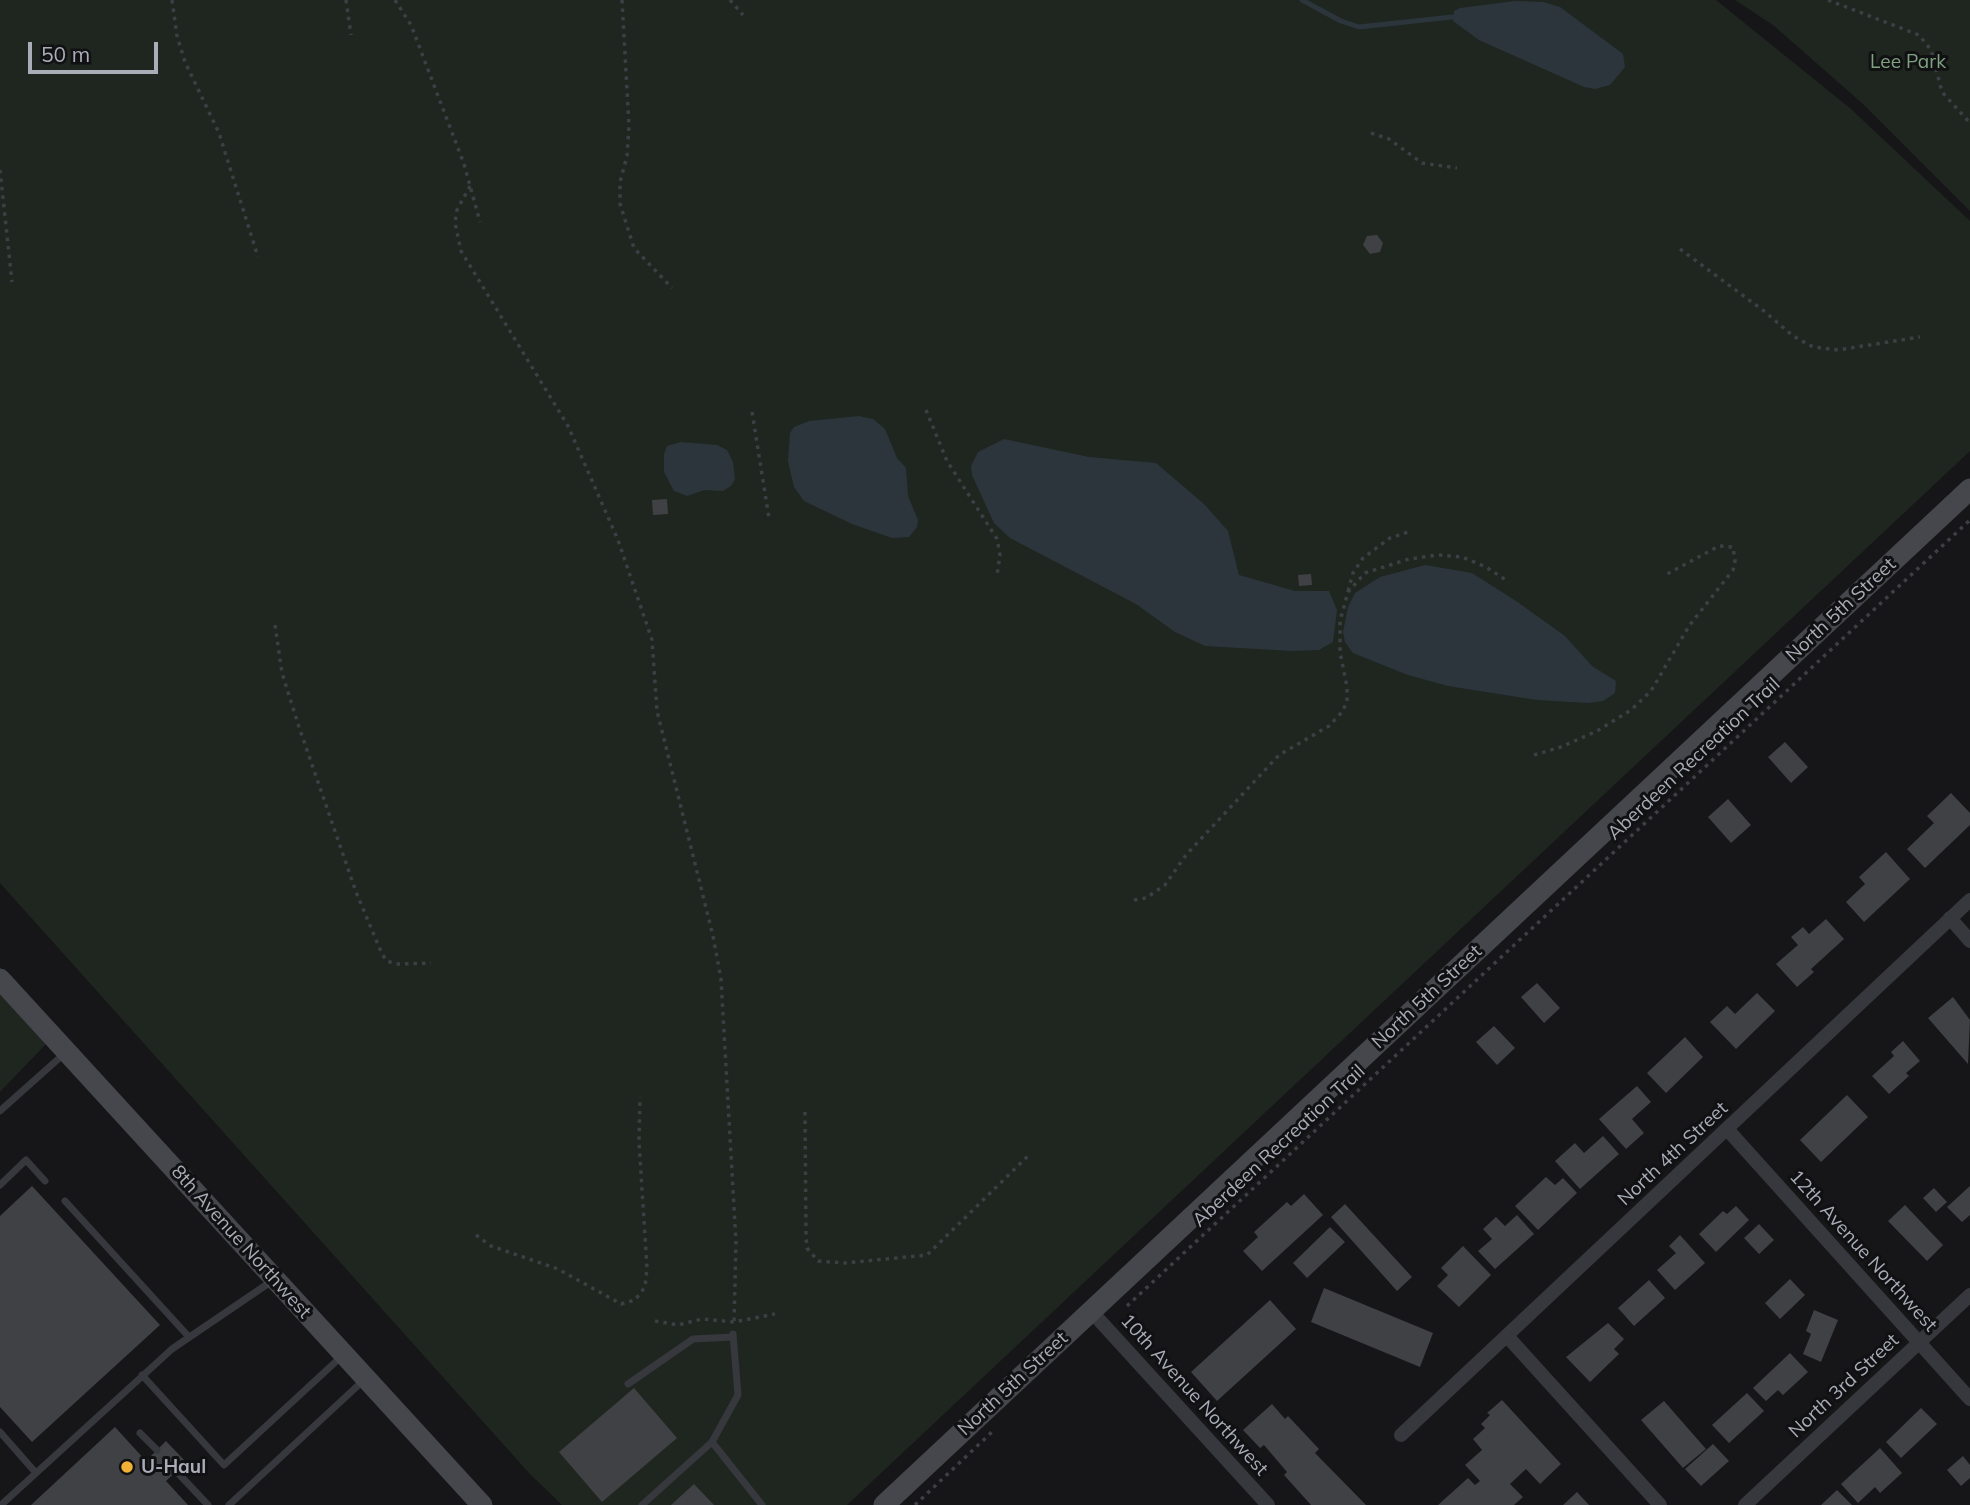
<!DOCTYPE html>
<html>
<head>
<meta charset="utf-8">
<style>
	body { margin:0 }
	#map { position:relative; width:1970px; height:1505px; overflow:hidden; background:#161618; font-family:Mulish,sans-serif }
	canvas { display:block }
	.scale { position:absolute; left:28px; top:42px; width:130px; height:32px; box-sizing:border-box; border:4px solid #a8adb8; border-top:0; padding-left:9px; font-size:21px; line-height:24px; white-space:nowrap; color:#a8adb8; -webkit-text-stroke:5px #111113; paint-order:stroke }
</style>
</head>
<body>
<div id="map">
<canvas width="1970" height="1505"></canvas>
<div class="scale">50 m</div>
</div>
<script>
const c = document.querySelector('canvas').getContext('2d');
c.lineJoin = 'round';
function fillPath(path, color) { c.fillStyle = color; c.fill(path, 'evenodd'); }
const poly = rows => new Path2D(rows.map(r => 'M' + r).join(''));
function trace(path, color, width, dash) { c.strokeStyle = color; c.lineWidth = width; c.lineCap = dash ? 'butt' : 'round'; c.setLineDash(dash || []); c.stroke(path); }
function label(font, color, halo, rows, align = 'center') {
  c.font = font + ' Mulish,sans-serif'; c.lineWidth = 6; c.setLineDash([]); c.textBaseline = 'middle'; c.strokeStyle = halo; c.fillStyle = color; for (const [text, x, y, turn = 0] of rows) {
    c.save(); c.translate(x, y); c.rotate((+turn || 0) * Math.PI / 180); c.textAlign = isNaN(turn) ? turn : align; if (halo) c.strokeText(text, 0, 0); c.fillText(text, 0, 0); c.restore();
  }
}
const green = poly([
	[0,0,1716,0,1851,109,1970,221,1970,451,847,1505,562,1505,529,1473,0,883],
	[1735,0,1970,0,1970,211,1863,104,1773,25],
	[0,994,46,1044,0,1092]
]);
const water = poly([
	[1515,1,1543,2,1560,7,1623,54,1625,67,1610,85,1595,89,1584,87,1479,40,1453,21,1454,11,1460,8],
	[859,416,873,419,885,429,897,458,906,468,908,496,918,520,917,527,909,537,892,538,852,524,804,501,794,487,788,461,790,433,794,427,809,421],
	[1004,439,1089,457,1156,463,1204,504,1228,531,1239,575,1295,591,1329,591,1337,610,1333,642,1319,650,1292,651,1205,646,1175,632,1136,604,1010,538,994,523,972,475,971,466,978,452],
	[681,442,717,445,727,450,733,462,735,479,731,486,723,491,704,490,687,496,674,491,664,472,664,454,667,446],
	[1425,565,1472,573,1516,601,1565,636,1592,666,1616,681,1615,693,1603,701,1589,703,1537,700,1448,686,1408,675,1353,653,1345,642,1343,632,1348,607,1355,593,1380,577]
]);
const stream = poly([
	[1302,0,1341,21,1359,27,1452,17]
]);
const building = poly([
	[1377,235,1383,243,1380,252,1370,254,1363,245,1367,236],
	[667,499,668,514,653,515,652,500],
	[1311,574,1312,585,1299,586,1298,575],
	[1785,742,1808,767,1791,783,1768,757],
	[1951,793,1970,813,1970,825,1925,868,1907,849,1934,823,1927,816],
	[1728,799,1751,825,1731,843,1708,817],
	[1886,852,1910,879,1864,922,1846,902,1865,884,1859,877],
	[1826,919,1844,939,1811,969,1814,972,1797,987,1776,964,1798,945,1791,937,1803,927,1809,934],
	[1537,983,1560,1008,1544,1023,1521,997],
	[1757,993,1775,1011,1736,1049,1710,1022,1727,1006,1735,1014],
	[1953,997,1970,1020,1968,1064,1928,1018],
	[1494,1026,1515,1048,1497,1065,1476,1042],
	[1685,1037,1703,1057,1666,1093,1647,1073],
	[1903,1041,1920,1061,1906,1073,1909,1076,1889,1094,1872,1076,1894,1056,1891,1052],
	[1637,1086,1651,1102,1632,1119,1644,1133,1626,1149,1599,1119],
	[1847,1095,1868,1117,1821,1162,1800,1140],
	[1603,1136,1619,1154,1580,1189,1555,1161,1575,1143,1584,1153],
	[1546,1177,1555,1185,1563,1178,1577,1193,1538,1230,1515,1206],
	[32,1186,160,1325,32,1442,0,1407,0,1216],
	[1970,1186,1970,1215,1962,1222,1947,1207],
	[1934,1188,1947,1202,1936,1212,1923,1198],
	[1304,1194,1323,1215,1262,1271,1243,1251,1258,1237,1254,1232,1287,1202,1291,1206],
	[1345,1204,1412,1277,1397,1291,1331,1217],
	[1905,1205,1943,1245,1927,1261,1888,1221],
	[1736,1206,1749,1220,1716,1252,1699,1234,1723,1211,1727,1214],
	[1517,1215,1534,1234,1495,1269,1478,1251,1492,1239,1483,1229,1496,1217,1505,1226],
	[1759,1224,1774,1240,1759,1254,1744,1238],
	[1330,1227,1345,1242,1307,1278,1293,1263],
	[1680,1235,1705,1263,1675,1290,1657,1270,1676,1253,1669,1246],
	[1463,1246,1491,1275,1459,1307,1437,1286,1448,1275,1441,1268],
	[1790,1279,1805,1295,1780,1319,1765,1303],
	[1649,1280,1665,1298,1634,1326,1618,1308],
	[1324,1288,1433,1333,1420,1367,1311,1322],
	[1270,1300,1296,1329,1217,1401,1191,1372],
	[1814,1310,1838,1320,1821,1362,1803,1354,1811,1334,1806,1331],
	[1608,1323,1624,1339,1614,1349,1619,1354,1590,1382,1566,1357],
	[1790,1353,1808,1372,1783,1395,1778,1390,1766,1401,1753,1388],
	[634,1388,677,1438,602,1502,559,1452],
	[1747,1393,1764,1411,1729,1443,1712,1425],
	[1502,1400,1561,1464,1540,1484,1526,1469,1510,1484,1523,1497,1514,1505,1438,1505,1468,1478,1475,1485,1480,1481,1465,1465,1482,1450,1473,1439,1485,1428,1481,1424,1490,1415,1487,1413],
	[1664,1401,1706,1449,1683,1468,1641,1420],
	[1272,1404,1285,1419,1288,1416,1319,1449,1315,1453,1366,1505,1311,1505,1284,1475,1287,1472,1264,1445,1260,1448,1243,1430],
	[1921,1408,1937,1424,1901,1458,1886,1442],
	[115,1427,146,1461,166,1441,186,1462,166,1481,188,1505,31,1505],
	[1713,1444,1729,1461,1701,1486,1685,1469],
	[1880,1448,1902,1473,1880,1493,1875,1487,1858,1503,1841,1484],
	[1963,1456,1970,1465,1970,1478,1961,1486,1947,1470],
	[694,1484,714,1505,671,1505],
	[1837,1490,1852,1505,1821,1505],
	[1577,1492,1589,1505,1563,1505]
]);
const path = poly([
	[172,0,177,36,185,62,219,133,258,257],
	[346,0,351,35],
	[395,0,411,25,464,164,480,222],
	[622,0,629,126,627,156,620,182,620,204,634,248,672,288],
	[730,0,743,15],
	[1828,0,1919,35,1931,50,1942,92,1970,123],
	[1371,133,1389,139,1422,163,1457,168],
	[0,170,12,282],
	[470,186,457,210,455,223,461,251,568,426,618,540,652,640,657,711,713,936,721,979,736,1242,734,1324],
	[1680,249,1764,311,1793,336,1813,347,1838,350,1920,337],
	[926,410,947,461,997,539,1000,555,997,575],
	[752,412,769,518],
	[1348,591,1353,573,1363,558,1390,538,1408,532],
	[275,625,282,673,299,727,356,892,382,954,387,961,396,964,431,963],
	[1534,755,1561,747,1597,731,1631,710,1651,691,1689,626,1733,570,1735,561,1733,547,1719,546,1667,574],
	[1134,900,1146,898,1165,885,1186,855,1279,755,1329,726,1342,712,1347,702,1347,687,1340,652,1340,621,1348,592,1365,573,1409,559,1438,555,1462,557,1486,567,1509,582],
	[805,1112,806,1237,807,1248,818,1261,845,1263,927,1255,1029,1155],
	[476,1235,491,1246,558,1269,621,1304,635,1300,645,1287,647,1268,639,1142,640,1097],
	[1127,1306,1970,520],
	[655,1321,678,1325,702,1319,734,1322,775,1314],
	[915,1505,993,1431]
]);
const lane = poly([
	[0,1111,65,1053],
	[0,1185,26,1160,45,1181],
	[65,1201,189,1337],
	[142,1375,224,1465,343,1355],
	[628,1384,693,1339,733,1337],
	[0,1432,36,1473],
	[140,1433,157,1450],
	[712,1442,738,1395,733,1334],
	[176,1471,208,1505],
	[1,1505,172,1349,272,1281],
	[229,1505,365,1379],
	[642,1505,712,1442,762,1505]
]);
const street = poly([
	[1950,918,1970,941],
	[1727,1129,1970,1399],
	[1091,1311,1268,1505],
	[1507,1336,1660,1505],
	[1401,1435,1970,900],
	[1745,1505,1970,1295]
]);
const secondary = poly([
	[0,979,482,1505],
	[884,1505,1970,489]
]);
const markers = [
	[127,1467,7,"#f2b134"]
];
const parkNames = [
	["Lee Park",1908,62]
];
const streetNames = [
	["North 5th Street",1841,610,-43],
	["Aberdeen Recreation Trail",1694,759,-43],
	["North 5th Street",1427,997,-43],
	["Aberdeen Recreation Trail",1279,1146,-43],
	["North 4th Street",1673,1154,-43],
	["8th Avenue Northwest",241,1242,48],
	["12th Avenue Northwest",1863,1251,48],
	["North 5th Street",1013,1384,-43],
	["North 3rd Street",1844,1386,-43],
	["10th Avenue Northwest",1194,1395,48]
];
const poiNames = [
	["U-Haul",141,1467]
];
fillPath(green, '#1e261f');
fillPath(water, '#2c353c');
trace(stream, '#2c353c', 5);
fillPath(building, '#404145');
trace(path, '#3d3f44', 3.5, [3.5, 5]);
trace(lane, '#37383d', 7);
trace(street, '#37383d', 14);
trace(secondary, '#45474d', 21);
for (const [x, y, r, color] of markers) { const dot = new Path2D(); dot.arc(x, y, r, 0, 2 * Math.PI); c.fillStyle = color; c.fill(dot); trace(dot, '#111113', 2.5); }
label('19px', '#7fa381', '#111113', parkNames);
label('19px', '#a8adb8', '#111113', streetNames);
label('bold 19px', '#a8adb8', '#111113', poiNames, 'left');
</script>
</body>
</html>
